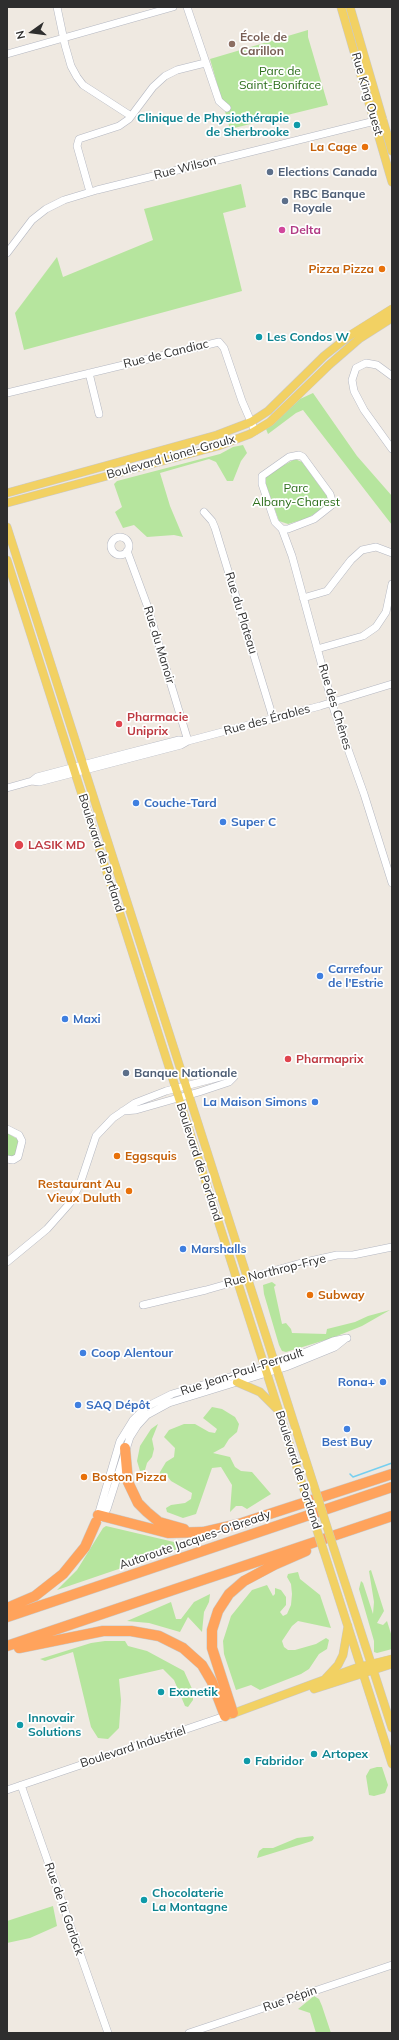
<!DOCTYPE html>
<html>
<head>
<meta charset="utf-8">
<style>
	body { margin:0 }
	#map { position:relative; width:399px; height:2040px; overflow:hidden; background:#efe9e1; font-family:Mulish,sans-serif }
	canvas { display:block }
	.frame { position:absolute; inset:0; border:8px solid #2e2e2e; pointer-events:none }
	.north { position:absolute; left:12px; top:12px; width:40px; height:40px; -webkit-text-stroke:3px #fff; paint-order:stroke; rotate:256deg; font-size:11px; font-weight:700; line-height:16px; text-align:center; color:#2e2e2e }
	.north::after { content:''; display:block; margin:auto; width:14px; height:18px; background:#2e2e2e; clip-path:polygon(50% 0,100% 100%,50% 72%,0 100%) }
</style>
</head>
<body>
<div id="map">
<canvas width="399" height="2040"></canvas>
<div class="frame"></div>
<div class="north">N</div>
</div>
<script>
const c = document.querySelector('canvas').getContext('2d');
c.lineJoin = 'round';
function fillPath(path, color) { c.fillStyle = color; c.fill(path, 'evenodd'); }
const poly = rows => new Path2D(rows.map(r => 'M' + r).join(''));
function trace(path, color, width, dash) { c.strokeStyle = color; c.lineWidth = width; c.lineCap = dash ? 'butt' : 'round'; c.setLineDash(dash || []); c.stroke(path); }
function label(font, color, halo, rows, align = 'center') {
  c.font = font + ' Mulish,sans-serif'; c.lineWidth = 3.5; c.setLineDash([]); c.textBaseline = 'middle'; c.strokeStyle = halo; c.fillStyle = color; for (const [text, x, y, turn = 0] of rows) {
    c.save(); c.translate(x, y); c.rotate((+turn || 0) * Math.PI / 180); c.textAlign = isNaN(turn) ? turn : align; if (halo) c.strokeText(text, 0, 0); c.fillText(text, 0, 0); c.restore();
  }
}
const green = poly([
	[308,30,308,37,328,105,230,129,210,59],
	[241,184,246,207,223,213,242,291,24,350,15,313,57,257,63,277,153,240,144,209],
	[313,393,357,456,392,496,392,525,303,410,296,413,268,434,266,429,300,399],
	[243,445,247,453,241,461,233,481,227,481,216,462,209,459,160,473,170,506,183,537,174,535,147,537,134,525,123,528,115,512,122,507,114,484,117,481,220,454,233,447],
	[295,459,302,462,329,499,326,506,308,518,288,524,279,521,264,479,266,475],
	[7,1133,19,1140,16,1154,12,1157,7,1155],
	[272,1282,276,1285,274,1287,282,1324,286,1323,291,1329,292,1333,326,1334,327,1329,355,1322,368,1316,390,1310,362,1326,332,1338,286,1352,282,1351,279,1345,264,1294,263,1285],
	[212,1407,222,1409,235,1417,239,1424,237,1432,229,1439,224,1447,213,1453,230,1457,235,1467,241,1471,252,1472,271,1494,247,1509,242,1506,236,1506,230,1512,232,1485,221,1467,212,1468,196,1514,183,1518,167,1512,166,1508,171,1505,185,1503,191,1499,192,1493,171,1481,165,1473,159,1477,160,1472,166,1462,174,1457,175,1448,164,1437,169,1430,184,1424,195,1424,209,1432,215,1433,217,1429,203,1418],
	[158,1424,152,1439,154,1449,152,1457,147,1463,145,1470,140,1471,137,1461,140,1446,151,1429],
	[106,1526,174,1542,201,1541,57,1590,77,1570,103,1528],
	[371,1570,384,1611,377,1623,383,1625,387,1621,392,1637,392,1649,377,1653,374,1652,374,1641,359,1589,361,1581,363,1583,373,1614,374,1602,369,1571],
	[298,1572,300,1579,320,1595,331,1628,298,1621,292,1626,282,1641,284,1647,288,1650,295,1650,316,1644,326,1638,329,1640,327,1649,319,1654,309,1669,301,1674,260,1690,251,1685,236,1690,224,1654,223,1641,231,1616,252,1590,267,1585,273,1596,275,1594,275,1588,281,1590,286,1597,286,1605,280,1612,283,1616,287,1614,291,1605,292,1594,291,1584,287,1577,288,1574],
	[210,1594,209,1602,204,1612,202,1632,188,1617,180,1632,149,1623,127,1621,171,1602,176,1619,181,1619,194,1602],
	[105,1641,125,1641,128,1646,147,1651,184,1671,193,1691,193,1700,188,1707,185,1706,174,1680,163,1669,119,1679,121,1700,119,1728,108,1739,98,1738,91,1727,73,1652,45,1661,40,1659,91,1643],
	[377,1767,382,1767,388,1785,385,1793,374,1796,369,1795,366,1776,370,1769],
	[313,1836,314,1838,312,1841,257,1858,259,1851,263,1848,273,1848,297,1838],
	[53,1906,57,1926,30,1938,7,1943,7,1921],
	[314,1996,319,1999,322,2006,331,2033,316,2033,310,2013,298,2009]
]);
const stream = poly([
	[350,1474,353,1477,392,1463]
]);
const minor = poly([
	[57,7,65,45,71,66,77,77,83,85,131,116],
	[187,7,219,101,227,108],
	[7,54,173,7],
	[90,192,77,146,79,139,119,126,129,119,153,87,165,76,177,70,205,63],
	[7,253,32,220,46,209,64,200,97,190,383,119],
	[89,373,99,414],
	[392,376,377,365,366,363,356,368,352,380,354,391,364,410,392,449],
	[7,393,219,342,224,348,242,401,255,431],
	[204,512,212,521,215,528,273,718],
	[282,529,275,522,262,484,262,476,289,457,299,455,303,457,330,494,333,504,314,519,288,529,282,529,292,556,334,710,364,794,392,883],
	'111 546a9 9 0 1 1 18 0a9 9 0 1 1-18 0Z',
	[127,551,147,605,188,741],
	[303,598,327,591,351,560,362,550,376,547,392,553],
	[317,649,363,636,376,627,386,612,392,584],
	[32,781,37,777,128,753,179,740,188,741],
	[7,788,32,781,39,782,181,745,188,741,320,706,392,684],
	[7,1129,19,1135,22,1141,18,1157,13,1160,7,1159],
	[7,1262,47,1229,70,1203,80,1184,96,1136,113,1118,135,1103,166,1091,228,1075,234,1077,229,1082,199,1092,136,1110,123,1111],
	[143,1305,206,1290,301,1263,337,1255,353,1255,392,1247],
	[97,1519,120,1441,133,1420,146,1407,172,1394,284,1361,333,1341,347,1338],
	[99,1519,107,1509,130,1437,137,1426,147,1415,169,1403,286,1367,335,1347,345,1339],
	[21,1785,108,2033],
	[7,1790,225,1716],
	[189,2033,392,1965]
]);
const major = poly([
	[341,7,392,182],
	[350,7,392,151],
	[7,493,217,435,251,422,268,411,324,356,349,336,392,309],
	[7,503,218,446,250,434,270,422,329,365,359,339,392,318],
	[7,527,316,1492],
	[7,560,306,1496],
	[237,1382,260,1392,278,1410],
	[334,1549,392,1728],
	[324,1552,392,1764],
	[325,1679,338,1665,343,1655,348,1626],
	[314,1689,392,1664],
	[229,1715,356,1668,392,1659]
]);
const highway = poly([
	[125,1448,128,1482,138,1503,147,1512,159,1522,184,1529],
	[98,1515,168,1533,203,1532,242,1523,392,1474],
	[7,1608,35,1596,63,1574,85,1547,96,1522],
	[7,1617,392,1487],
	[7,1646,392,1516],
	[19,1648,103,1631,131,1631,159,1636,183,1648,202,1665,212,1682,225,1716],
	[233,1713,212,1648,212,1630,218,1611,229,1594,244,1581,274,1565,306,1551]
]);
const majorBridge = poly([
	[316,1492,334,1549],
	[306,1496,324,1552]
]);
const markers = [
	[232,44,4,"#8d6e63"],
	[297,125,4,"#0f9aa8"],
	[365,147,4,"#e8710a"],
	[270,172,4,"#5c6f8a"],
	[285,201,4,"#5c6f8a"],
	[282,230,4,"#d1479c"],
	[382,269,4,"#e8710a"],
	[259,337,4,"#0f9aa8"],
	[119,724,4,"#e0444e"],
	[136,803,4,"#3f7fe0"],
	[223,822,4,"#3f7fe0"],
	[19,845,5,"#e0444e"],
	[320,976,4,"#3f7fe0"],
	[65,1019,4,"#3f7fe0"],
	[288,1059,4,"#e0444e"],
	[126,1073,4,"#5c6f8a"],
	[315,1102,4,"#3f7fe0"],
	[117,1156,4,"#e8710a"],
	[129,1191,4,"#e8710a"],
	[183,1249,4,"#3f7fe0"],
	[310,1295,4,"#e8710a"],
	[83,1353,4,"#3f7fe0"],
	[383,1382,4,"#3f7fe0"],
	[78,1405,4,"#3f7fe0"],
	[347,1429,4,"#3f7fe0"],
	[84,1477,4,"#e8710a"],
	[161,1692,4,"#0f9aa8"],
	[20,1725,4,"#0f9aa8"],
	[314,1754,4,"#0f9aa8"],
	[247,1761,4,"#0f9aa8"],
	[144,1900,4,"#0f9aa8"]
];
const educationNames = [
	["École de",240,37],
	["Carillon",240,51]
];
const parkNames = [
	["Parc de",280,71],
	["Saint-Boniface",280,85],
	["Parc",296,488],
	["Albany-Charest",296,502]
];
const streetNames = [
	["Rue King Ouest",367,94,74],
	["Rue Wilson",185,168,-14],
	["Rue de Candiac",166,354,-14],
	["Boulevard Lionel-Groulx",171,457,-16],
	["Rue du Plateau",241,613,73],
	["Rue du Manoir",159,645,73],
	["Rue des Chênes",335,707,73],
	["Rue des Érables",267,720,-15],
	["Boulevard de Portland",101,853,72],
	["Boulevard de Portland",199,1162,72],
	["Rue Northrop-Frye",275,1271,-14],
	["Rue Jean-Paul-Perrault",242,1372,-18],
	["Boulevard de Portland",298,1470,72],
	["Autoroute Jacques-O'Bready",195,1540,-19],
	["Boulevard Industriel",133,1747,-18],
	["Rue de la Garlock",64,1909,71],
	["Rue Pépin",290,1999,-19]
];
const cultureNames = [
	["Clinique de Physiothérapie",289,118,"right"],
	["de Sherbrooke",289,132,"right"],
	["Les Condos W",267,337],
	["Exonetik",169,1692],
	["Innovair",28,1718],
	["Solutions",28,1732],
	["Artopex",322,1754],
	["Fabridor",255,1761],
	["Chocolaterie",152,1893],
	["La Montagne",152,1907]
];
const foodNames = [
	["La Cage",357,147],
	["Pizza Pizza",374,269],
	["Eggsquis",125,1156,"left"],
	["Restaurant Au",121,1184],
	["Vieux Duluth",121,1198],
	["Subway",318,1295,"left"],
	["Boston Pizza",92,1477,"left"]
];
const serviceNames = [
	["Elections Canada",278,172],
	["RBC Banque",293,194],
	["Royale",293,208],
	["Banque Nationale",134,1073]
];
const hotelNames = [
	["Delta",290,230]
];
const healthNames = [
	["Pharmacie",127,717],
	["Uniprix",127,731],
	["LASIK MD",28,845],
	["Pharmaprix",296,1059]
];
const shopNames = [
	["Couche-Tard",144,803],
	["Super C",231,822],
	["Carrefour",328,969],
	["de l'Estrie",328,983],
	["Maxi",73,1019],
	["La Maison Simons",307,1102,"right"],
	["Marshalls",191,1249],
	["Coop Alentour",91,1353],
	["Rona+",375,1382,"right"],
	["SAQ Dépôt",86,1405],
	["Best Buy",347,1442,"center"]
];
fillPath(green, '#b6e59e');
trace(stream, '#75cff0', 1.5);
trace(minor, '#b4b7c1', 8);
trace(major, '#c9c9c9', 9);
trace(highway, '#c9c9c9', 11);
trace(minor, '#fff', 7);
trace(major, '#f2d163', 8);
trace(highway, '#ffa35c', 10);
trace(majorBridge, '#c9c9c9', 9, []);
trace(majorBridge, '#f2d163', 8);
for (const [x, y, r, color] of markers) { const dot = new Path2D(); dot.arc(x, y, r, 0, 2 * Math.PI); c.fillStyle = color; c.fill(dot); trace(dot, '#fff', 1.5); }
label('bold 12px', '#785e54', '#fff', educationNames, 'left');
label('12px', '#2c6e1b', '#fff', parkNames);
label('12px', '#2e2e2e', '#fff', streetNames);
label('bold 12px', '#0d838f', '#fff', cultureNames, 'left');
label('bold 12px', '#c56008', '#fff', foodNames, 'right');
label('bold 12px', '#4e5e75', '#fff', serviceNames, 'left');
label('bold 12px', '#b23c85', '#fff', hotelNames, 'left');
label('bold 12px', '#be3a42', '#fff', healthNames, 'left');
label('bold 12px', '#366cbe', '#fff', shopNames, 'left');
</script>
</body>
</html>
